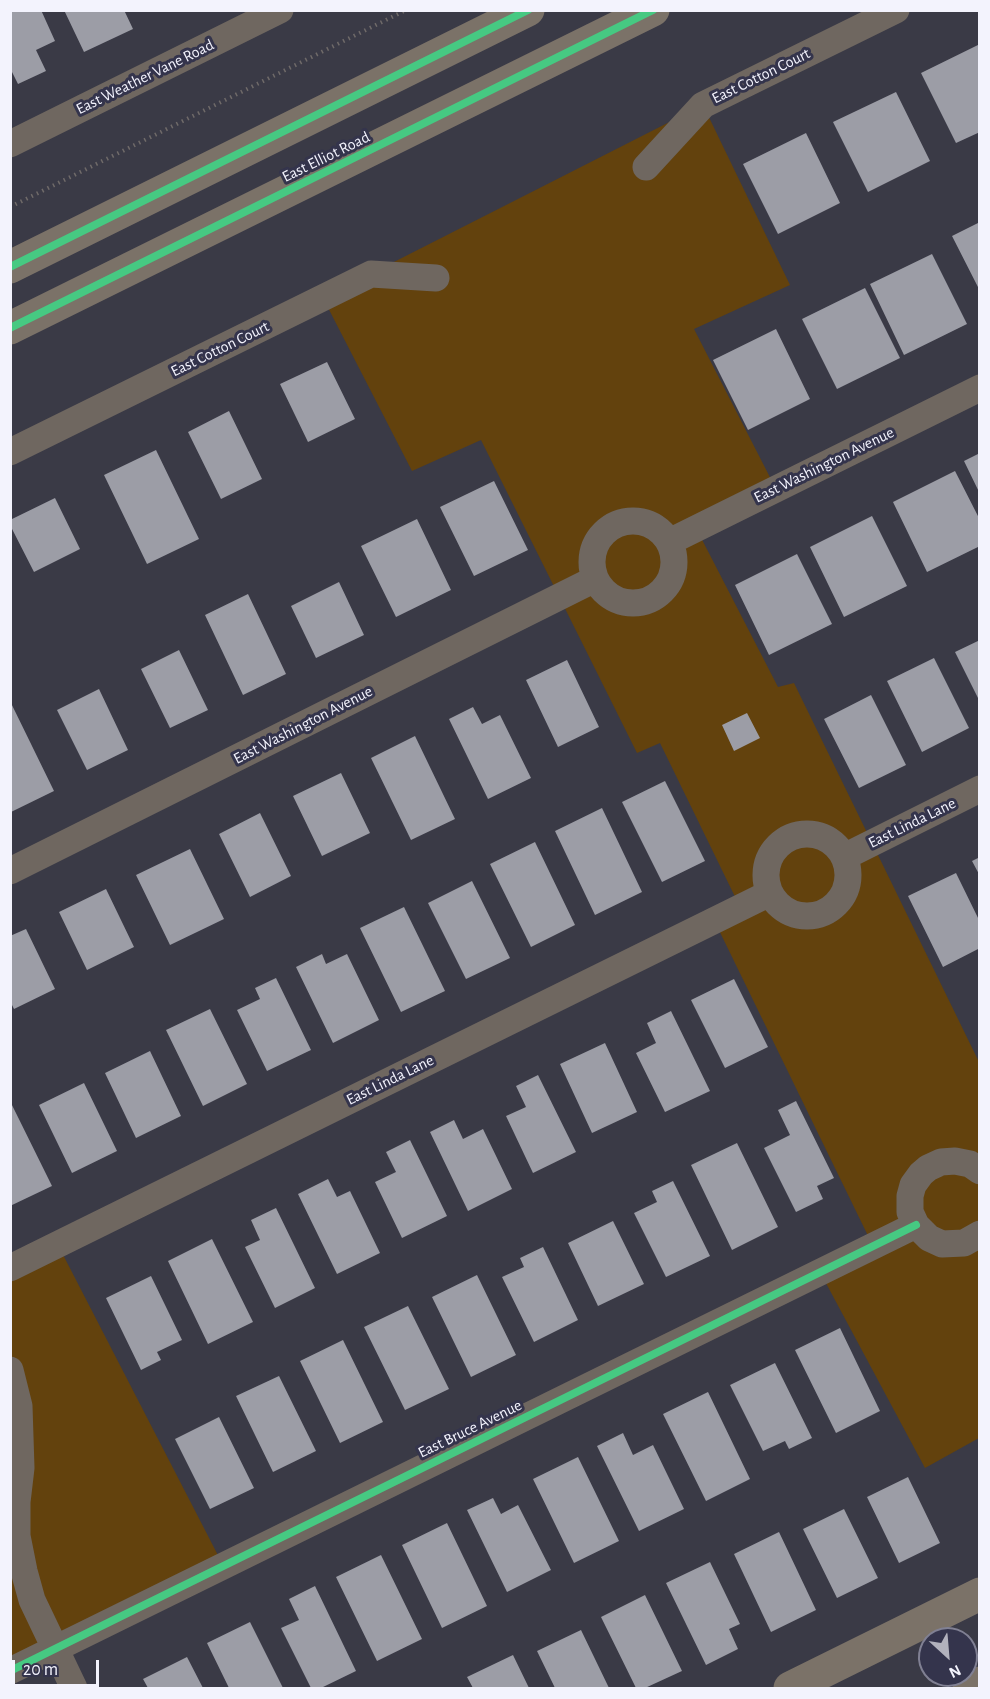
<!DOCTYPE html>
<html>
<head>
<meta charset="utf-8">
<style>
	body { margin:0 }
	#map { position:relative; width:990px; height:1699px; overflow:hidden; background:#3a3a46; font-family:"Alegreya Sans",sans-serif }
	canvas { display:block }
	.frame { position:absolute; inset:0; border:12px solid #f3f3fd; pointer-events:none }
	.north { position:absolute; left:918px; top:1627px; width:60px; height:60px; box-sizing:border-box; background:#34344c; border:2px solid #808093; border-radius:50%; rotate:154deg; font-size:16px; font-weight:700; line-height:24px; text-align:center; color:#f3f3fd }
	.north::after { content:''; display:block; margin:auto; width:21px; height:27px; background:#b2b2bd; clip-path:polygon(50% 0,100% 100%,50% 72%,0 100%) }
	.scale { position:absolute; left:12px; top:1660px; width:87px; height:27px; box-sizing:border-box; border:3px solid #f3f3fd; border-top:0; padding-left:8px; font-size:18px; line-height:21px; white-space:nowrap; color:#f3f3fd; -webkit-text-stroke:4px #34344c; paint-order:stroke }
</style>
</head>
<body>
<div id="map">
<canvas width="990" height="1699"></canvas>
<div class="frame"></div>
<div class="north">N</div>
<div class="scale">20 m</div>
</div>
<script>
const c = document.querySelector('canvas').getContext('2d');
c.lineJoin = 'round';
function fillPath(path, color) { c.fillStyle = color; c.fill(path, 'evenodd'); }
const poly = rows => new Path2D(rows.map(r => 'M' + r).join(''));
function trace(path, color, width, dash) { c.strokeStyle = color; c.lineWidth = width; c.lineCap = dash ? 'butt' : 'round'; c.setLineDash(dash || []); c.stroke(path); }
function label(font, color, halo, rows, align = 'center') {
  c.font = font + ' "Alegreya Sans",sans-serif'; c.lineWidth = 6; c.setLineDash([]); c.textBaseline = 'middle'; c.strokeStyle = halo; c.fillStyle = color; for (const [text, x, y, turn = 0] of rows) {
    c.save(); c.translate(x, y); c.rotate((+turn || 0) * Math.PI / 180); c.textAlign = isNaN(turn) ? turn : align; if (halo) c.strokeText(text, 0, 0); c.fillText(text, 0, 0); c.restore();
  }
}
const green = poly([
	[703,105,790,285,694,329,776,489,696,528,778,687,794,683,979,1062,979,1438,925,1468,820,1272,873,1246,714,920,740,907,660,743,637,753,481,440,412,471,323,298],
	[58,1245,223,1565,11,1671,11,1268]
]);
const building = poly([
	[10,10,41,10,55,41,36,50,46,71,18,84,10,68],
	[64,10,124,10,133,29,84,52],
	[980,44,980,132,956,143,921,73],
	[896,92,930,161,868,192,833,122],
	[806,133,840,203,778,234,743,164],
	[980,222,980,291,952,236],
	[932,254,967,324,904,355,870,284],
	[865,288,900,358,837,389,802,319],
	[776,329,810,399,748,430,713,360],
	[327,362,355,419,308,442,280,384],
	[229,411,262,479,221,499,188,432],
	[156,450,199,539,147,564,104,475],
	[980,453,980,494,964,461],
	[955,471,980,520,980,546,927,572,893,502],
	[494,481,528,550,474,576,440,507],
	[55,498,80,549,34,572,10,525,10,520],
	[872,516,907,586,844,617,810,547],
	[417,519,451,590,396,617,361,546],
	[797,554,832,624,769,655,735,585],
	[339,582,364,635,316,658,291,606],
	[248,594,286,674,243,695,205,615],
	[980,640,980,702,955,652],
	[179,650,208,710,170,728,141,669],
	[934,658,969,728,922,752,887,681],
	[567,660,599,727,558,747,526,680],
	[99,689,128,750,87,770,57,710],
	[871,695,906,765,859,788,824,719],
	[10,701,54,791,11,812,10,810],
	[473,707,482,724,500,715,531,778,488,799,449,719],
	[747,713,760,738,734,751,722,725],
	[415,736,455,819,411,840,371,758],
	[341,773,370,833,322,856,293,796],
	[665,781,705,861,662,882,622,802],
	[602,808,642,892,595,915,555,831],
	[260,813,291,876,250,897,219,834],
	[535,842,575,925,531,947,490,864],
	[190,849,224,919,170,945,136,875],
	[980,857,980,876,972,861],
	[956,873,980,922,980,948,943,967,908,896],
	[472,881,510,958,466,979,428,903],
	[106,889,134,947,87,970,59,912],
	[404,907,445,991,401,1012,360,928],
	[26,929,55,989,14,1009,10,1001,10,936],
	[322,954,326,964,347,954,379,1020,333,1043,296,967],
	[276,978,311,1050,267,1071,237,1010,260,999,255,988],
	[734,979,768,1047,725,1068,691,1000],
	[210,1009,247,1084,203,1106,166,1030],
	[671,1011,710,1091,665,1112,636,1053,656,1043,647,1023],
	[605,1043,637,1112,592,1133,560,1064],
	[150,1051,181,1116,136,1138,105,1073],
	[538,1075,576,1152,533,1173,506,1116,526,1107,516,1086],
	[84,1083,117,1151,72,1173,39,1105],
	[10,1101,52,1186,10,1206],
	[796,1101,834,1178,817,1186,823,1199,796,1212,764,1148,790,1135,778,1110],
	[454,1120,463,1139,483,1129,512,1189,468,1211,430,1132],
	[410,1140,447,1216,402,1238,375,1182,396,1172,386,1152],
	[737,1143,778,1227,732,1250,691,1165],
	[328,1179,337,1197,350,1191,380,1253,337,1274,298,1194],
	[673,1181,710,1256,666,1277,634,1213,657,1202,652,1191],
	[276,1208,315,1288,275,1308,245,1247,260,1240,251,1220],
	[613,1221,644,1284,598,1306,568,1243],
	[212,1239,253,1322,208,1344,168,1261],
	[543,1247,578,1320,534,1342,502,1277,524,1267,520,1258],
	[477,1275,516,1355,471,1377,432,1297],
	[151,1276,182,1340,157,1352,161,1360,141,1370,106,1298],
	[408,1306,449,1389,405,1410,364,1327],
	[840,1328,880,1411,836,1433,795,1350],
	[343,1340,383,1422,340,1443,300,1361],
	[775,1363,812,1438,789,1449,785,1441,763,1451,730,1385],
	[279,1376,316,1451,273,1472,236,1396],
	[708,1392,750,1479,706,1501,663,1414],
	[219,1417,254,1488,210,1509,175,1439],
	[623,1433,633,1455,653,1445,684,1509,639,1531,597,1446],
	[578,1457,619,1541,574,1563,533,1479],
	[908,1477,940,1543,899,1563,867,1497],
	[493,1498,501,1514,518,1505,551,1570,507,1592,467,1510],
	[844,1509,878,1578,837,1598,803,1529],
	[447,1523,487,1606,442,1628,402,1545],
	[779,1532,816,1610,771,1632,734,1554],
	[381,1555,422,1639,377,1661,336,1577],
	[710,1562,740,1624,729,1629,738,1649,706,1665,666,1583],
	[315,1586,356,1671,321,1688,311,1688,281,1628,299,1620,289,1599],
	[645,1595,682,1671,645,1688,636,1688,601,1617],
	[250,1622,283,1688,229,1688,207,1643],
	[581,1630,609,1688,555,1688,537,1651],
	[513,1655,529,1688,473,1688,467,1677],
	[187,1657,203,1688,148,1688,143,1679]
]);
const path = poly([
	[10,207,406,10]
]);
const street = poly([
	[10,144,280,10],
	[646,167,703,105,896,10],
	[10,452,371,274,436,278],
	'592 562a41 41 0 1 1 82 0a41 41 0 1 1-82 0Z',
	[669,542,980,388],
	'766 875a41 41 0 1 1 82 0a41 41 0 1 1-82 0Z',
	[844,857,980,789],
	[10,871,595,579],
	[980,1171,970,1164,955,1161,941,1162,928,1168,921,1174,913,1185,910,1196,910,1212,916,1225,929,1238,942,1244,964,1243,980,1234],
	[10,1268,770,893],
	[10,1370,19,1406,21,1468,17,1502,17,1536,24,1571,32,1600,74,1688],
	[10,1671,916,1225]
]);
const secondary = poly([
	[10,267,528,10],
	[10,328,653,10],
	[790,1688,980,1594],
	[969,1688,980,1683]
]);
const cycleway = poly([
	[10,267,528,10],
	[10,328,653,10],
	[10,1671,916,1225]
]);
const streetNames = [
	["East Cotton Court",761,76,-26],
	["East Weather Vane Road",145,77,-26],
	["East Elliot Road",326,157,-26],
	["East Cotton Court",220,349,-26],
	["East Washington Avenue",824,465,-26],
	["East Washington Avenue",303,725,-27],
	["East Linda Lane",912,823,-26],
	["East Linda Lane",390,1080,-26],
	["East Bruce Avenue",470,1429,-26]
];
fillPath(green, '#63420d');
fillPath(building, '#9c9da6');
trace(path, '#6f6a69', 4, [1.5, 4.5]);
trace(street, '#6f6760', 27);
trace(secondary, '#7b7268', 33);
trace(cycleway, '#46c982', 8);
label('16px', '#f3f3fd', '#34344c', streetNames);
</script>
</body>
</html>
